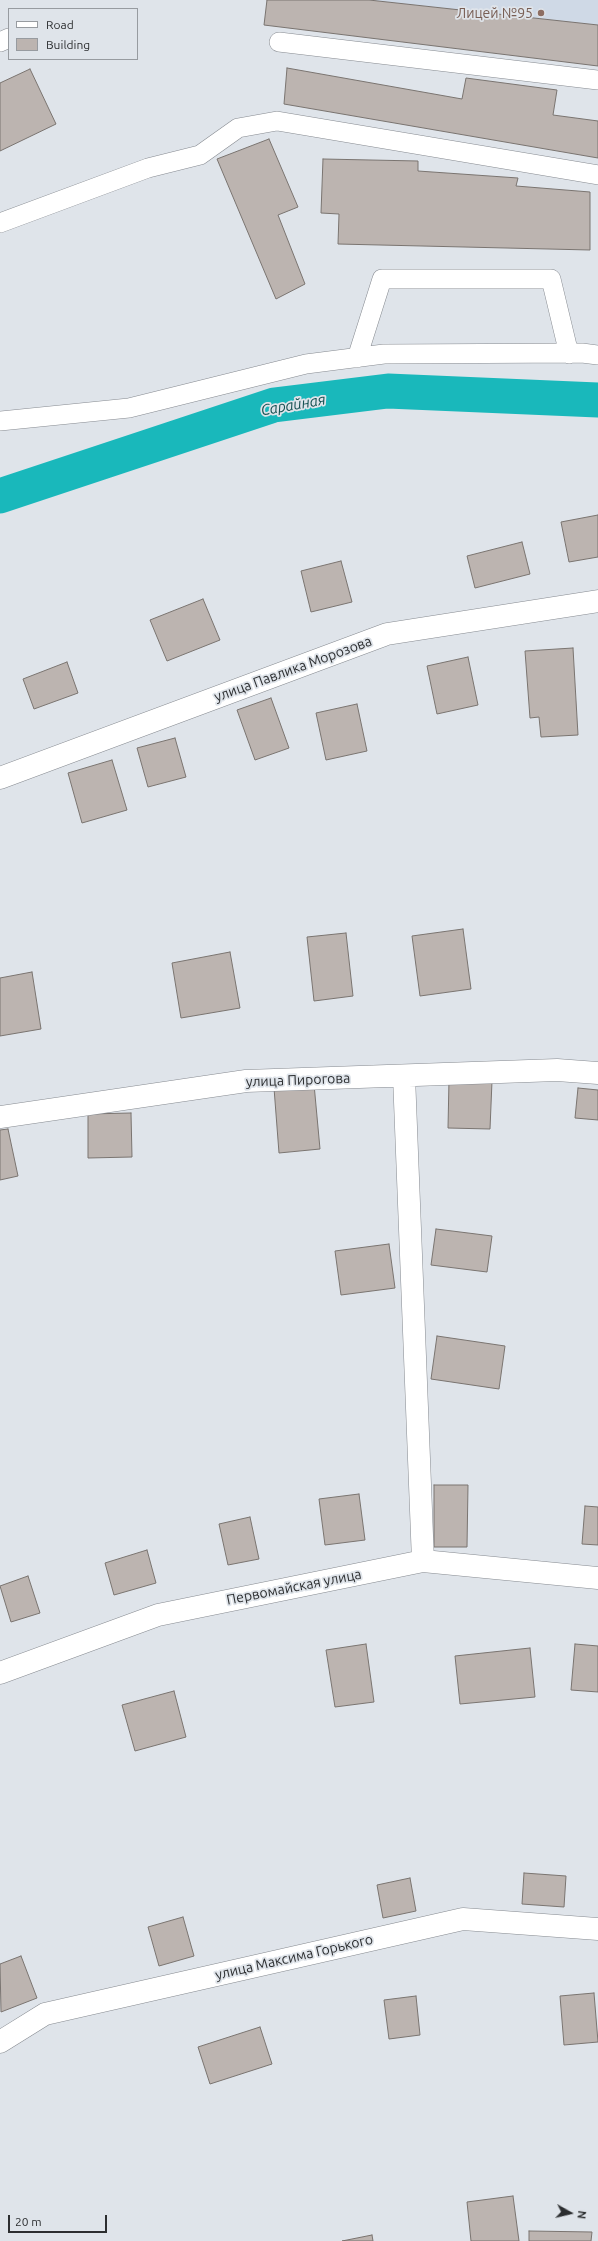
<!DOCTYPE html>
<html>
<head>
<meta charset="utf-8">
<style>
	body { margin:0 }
	#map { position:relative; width:598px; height:2241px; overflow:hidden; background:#dfe4ea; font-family:Ubuntu,sans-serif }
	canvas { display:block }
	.legend { position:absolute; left:8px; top:8px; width:130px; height:52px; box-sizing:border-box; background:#dfe4ea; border:1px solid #979ba0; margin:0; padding:5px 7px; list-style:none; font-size:12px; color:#2c2e30 }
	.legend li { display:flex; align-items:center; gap:8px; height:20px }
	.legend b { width:20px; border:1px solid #979ba0 }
	.north { position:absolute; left:550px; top:2193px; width:40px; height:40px; -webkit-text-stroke:3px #dfe4ea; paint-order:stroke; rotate:98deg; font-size:11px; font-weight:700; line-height:16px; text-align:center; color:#2c2e30 }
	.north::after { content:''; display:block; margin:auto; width:14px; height:18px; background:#2c2e30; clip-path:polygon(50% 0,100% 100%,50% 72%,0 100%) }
	.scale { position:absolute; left:8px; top:2215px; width:99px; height:18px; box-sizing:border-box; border:2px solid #2c2e30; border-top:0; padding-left:5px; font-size:12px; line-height:14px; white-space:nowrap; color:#2c2e30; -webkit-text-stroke:3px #dfe4ea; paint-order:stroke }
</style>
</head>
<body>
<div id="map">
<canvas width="598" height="2241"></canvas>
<ul class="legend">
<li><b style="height:5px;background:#fff"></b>Road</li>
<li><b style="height:11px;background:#bcb4b0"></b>Building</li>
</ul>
<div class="north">N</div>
<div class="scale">20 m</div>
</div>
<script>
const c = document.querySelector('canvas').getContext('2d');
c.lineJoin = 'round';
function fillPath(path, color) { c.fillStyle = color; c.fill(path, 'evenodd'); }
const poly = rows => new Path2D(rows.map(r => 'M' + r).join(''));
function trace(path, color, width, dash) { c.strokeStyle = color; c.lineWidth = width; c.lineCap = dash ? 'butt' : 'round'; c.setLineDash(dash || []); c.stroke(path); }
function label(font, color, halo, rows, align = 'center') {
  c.font = font + ' Ubuntu,sans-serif'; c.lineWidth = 3.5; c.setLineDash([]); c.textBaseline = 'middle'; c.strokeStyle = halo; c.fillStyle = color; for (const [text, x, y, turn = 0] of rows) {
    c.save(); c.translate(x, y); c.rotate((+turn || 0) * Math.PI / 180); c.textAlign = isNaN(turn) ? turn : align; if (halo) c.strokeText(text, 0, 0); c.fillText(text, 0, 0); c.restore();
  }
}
const built = poly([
	[369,0,598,0,598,25]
]);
const canal = poly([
	[0,496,274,405,388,391,598,400]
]);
const building = poly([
	[267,0,369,0,598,25,598,66,264,25,267,0],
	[287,68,462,99,466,78,557,90,553,115,598,121,598,158,284,104,287,68],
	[30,69,56,124,0,151,0,83,30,69],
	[269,139,298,207,278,215,305,284,276,299,217,159,269,139],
	[323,159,418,161,418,171,518,178,516,186,590,192,590,250,338,244,339,214,321,213,323,159],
	[598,515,598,557,569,562,561,522,598,515],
	[522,542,530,574,475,588,467,556,522,542],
	[341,561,352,602,311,612,301,571,341,561],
	[203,599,220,640,167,661,150,620,203,599],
	[573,648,578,735,541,737,539,717,530,718,525,651,573,648],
	[468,657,478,705,437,714,427,666,468,657],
	[67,662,78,693,34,709,23,679,67,662],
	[271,698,289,748,255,760,237,710,271,698],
	[357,704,367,751,326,760,316,713,357,704],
	[175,738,186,777,148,787,137,748,175,738],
	[112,760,127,810,82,823,68,773,112,760],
	[463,929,471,989,420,996,412,936,463,929],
	[346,933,353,996,314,1001,307,937,346,933],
	[230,952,240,1008,181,1018,172,963,230,952],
	[32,972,41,1029,0,1036,0,978,32,972],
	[449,1080,492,1081,490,1129,448,1128,449,1080],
	[314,1084,320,1149,279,1153,274,1088,314,1084],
	[578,1088,598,1090,598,1120,575,1118,578,1088],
	[131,1113,132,1157,88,1158,88,1114,131,1113],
	[8,1129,18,1176,0,1180,0,1130,8,1129],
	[436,1229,492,1236,487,1272,431,1265,436,1229],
	[389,1244,395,1288,341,1295,335,1251,389,1244],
	[437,1336,505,1346,499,1389,431,1379,437,1336],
	[434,1485,468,1485,467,1547,434,1547,434,1485],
	[359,1494,365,1540,325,1545,319,1499,359,1494],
	[585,1506,598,1507,598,1545,582,1544,585,1506],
	[250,1517,259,1559,228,1565,219,1524,250,1517],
	[147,1550,156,1583,114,1595,105,1563,147,1550],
	[28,1576,40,1613,11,1622,0,1586,28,1576],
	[366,1644,374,1702,335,1707,326,1650,366,1644],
	[575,1644,598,1646,598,1692,571,1690,575,1644],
	[530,1648,535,1697,460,1704,455,1656,530,1648],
	[174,1691,186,1737,135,1751,122,1705,174,1691],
	[524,1873,566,1876,564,1907,522,1904,524,1873],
	[410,1878,416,1911,383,1918,377,1885,410,1878],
	[183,1917,194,1956,159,1966,148,1927,183,1917],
	[21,1956,37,1998,1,2012,0,1964,21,1956],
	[594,1993,598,2042,564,2045,560,1996,594,1993],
	[416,1996,420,2035,389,2039,384,2000,416,1996],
	[260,2027,272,2064,210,2084,198,2047,260,2027],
	[513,2196,519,2241,471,2241,467,2202,513,2196],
	[529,2231,592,2232,591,2241,529,2241,529,2231],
	[372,2235,373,2241,342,2241,372,2235]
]);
const service = poly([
	[0,42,9,38],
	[279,42,598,80],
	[0,223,148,168,200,155,238,128,277,121,598,175],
	[357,358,382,279,551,279,569,354],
	[0,421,129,408,306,364,384,354,582,353,598,355]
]);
const minor = poly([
	[0,778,387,634,598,601],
	[404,1076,423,1561],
	[0,1117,246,1081,557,1070,598,1073],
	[0,1673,158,1615,423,1561,598,1578],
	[0,2042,45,2014,463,1919,598,1929]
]);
const markers = [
	[541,13,4,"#8d6e63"]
];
const educationNames = [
	["Лицей №95",533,13]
];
const streetNames = [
	["улица Павлика Морозова",293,669,-20],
	["улица Пирогова",298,1080,-2],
	["Первомайская улица",294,1587,-11],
	["улица Максима Горького",294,1957,-13]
];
const waterNames = [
	["Сарайная",293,405,-10]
];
fillPath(built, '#cfd9e6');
trace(canal, '#19b8bb', 35);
fillPath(building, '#bcb4b0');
trace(building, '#7a7470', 1);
trace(service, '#868a90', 20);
trace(minor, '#868a90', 23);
trace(service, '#fff', 19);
trace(minor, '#fff', 22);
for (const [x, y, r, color] of markers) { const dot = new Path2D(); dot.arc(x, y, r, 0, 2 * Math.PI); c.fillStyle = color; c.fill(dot); trace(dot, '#dfe4ea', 1.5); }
label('14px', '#785e54', '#dfe4ea', educationNames, 'right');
label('14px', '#2c2e30', '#dfe4ea', streetNames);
label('italic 15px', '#145051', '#dfe4ea', waterNames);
</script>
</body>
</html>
